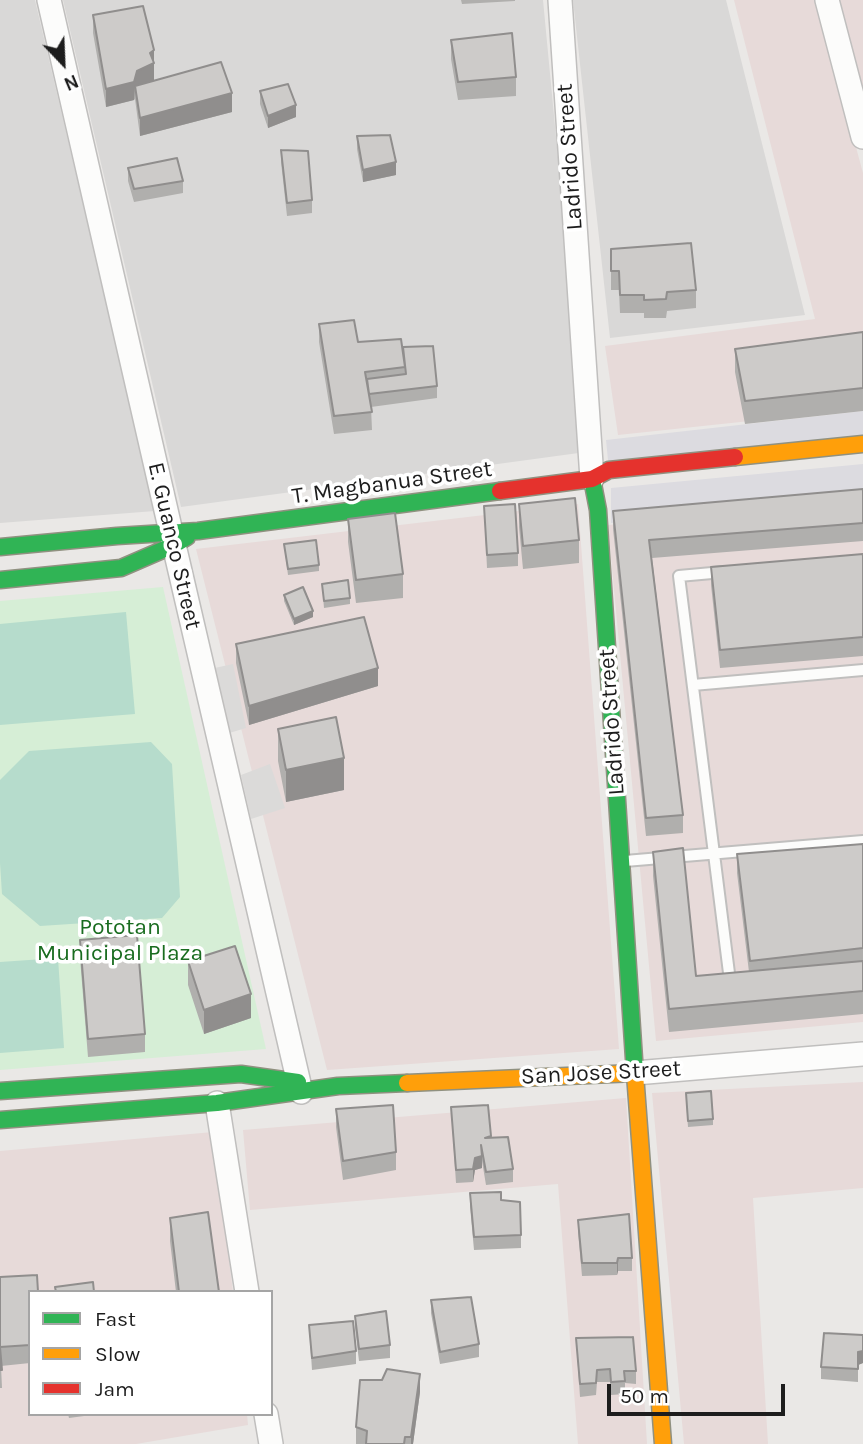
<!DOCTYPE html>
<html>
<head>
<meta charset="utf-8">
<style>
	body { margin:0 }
	#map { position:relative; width:863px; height:1444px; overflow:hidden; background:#eae8e6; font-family:Karla,sans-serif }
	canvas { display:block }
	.legend { position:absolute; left:28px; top:1290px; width:245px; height:126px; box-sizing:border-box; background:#fff; border:2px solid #a5a5a5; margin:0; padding:9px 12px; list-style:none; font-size:21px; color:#1d1d1d }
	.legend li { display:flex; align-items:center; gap:14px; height:35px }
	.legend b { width:35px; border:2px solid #a5a5a5 }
	.north { position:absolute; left:28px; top:28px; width:70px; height:70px; -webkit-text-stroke:5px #fff; paint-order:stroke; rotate:157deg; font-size:19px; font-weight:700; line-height:28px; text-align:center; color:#1d1d1d }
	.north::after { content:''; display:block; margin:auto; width:24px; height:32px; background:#1d1d1d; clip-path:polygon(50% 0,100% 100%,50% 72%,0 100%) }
	.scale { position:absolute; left:607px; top:1384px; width:178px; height:32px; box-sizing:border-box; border:4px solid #1d1d1d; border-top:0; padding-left:9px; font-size:21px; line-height:24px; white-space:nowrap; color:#1d1d1d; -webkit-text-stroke:5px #fff; paint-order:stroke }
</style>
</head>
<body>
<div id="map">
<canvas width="863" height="1444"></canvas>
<ul class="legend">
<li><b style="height:9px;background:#30b455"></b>Fast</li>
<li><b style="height:9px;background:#ff9f0a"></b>Slow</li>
<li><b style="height:9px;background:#e5322d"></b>Jam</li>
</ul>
<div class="north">N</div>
<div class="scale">50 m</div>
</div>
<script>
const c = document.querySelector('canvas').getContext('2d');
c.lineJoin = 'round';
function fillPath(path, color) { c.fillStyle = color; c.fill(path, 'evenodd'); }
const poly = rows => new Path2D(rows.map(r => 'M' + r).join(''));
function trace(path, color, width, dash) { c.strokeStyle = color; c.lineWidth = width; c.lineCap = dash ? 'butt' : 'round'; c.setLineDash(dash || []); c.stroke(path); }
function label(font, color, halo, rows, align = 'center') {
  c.font = font + ' Karla,sans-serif'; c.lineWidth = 7; c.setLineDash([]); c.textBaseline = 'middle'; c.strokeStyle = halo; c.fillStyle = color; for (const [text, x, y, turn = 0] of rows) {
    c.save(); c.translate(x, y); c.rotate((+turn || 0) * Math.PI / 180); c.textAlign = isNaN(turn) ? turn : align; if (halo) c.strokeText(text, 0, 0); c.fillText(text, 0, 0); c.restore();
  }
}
const residential = poly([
	[0,0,35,0,155,511,0,523],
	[63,0,543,0,586,452,181,507],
	[573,0,726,0,805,315,610,338]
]);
const commercial = poly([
	[734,0,816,0,863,173,863,409,618,435,605,346,815,319],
	[838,0,863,0,863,89],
	[578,504,619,1049,327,1070,196,549],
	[863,505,863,1022,656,1041,608,525],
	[863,1082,863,1188,753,1198,768,1444,684,1444,652,1093],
	[626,1098,647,1444,578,1444,558,1184,250,1210,243,1130],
	[213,1132,233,1292,30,1292,30,1414,247,1414,248,1425,136,1444,0,1444,0,1151]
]);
const park = poly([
	[163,587,266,1049,0,1070,0,601]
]);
const pitch = poly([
	[126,612,135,714,0,725,0,624],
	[151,742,172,764,180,897,162,918,40,926,2,894,0,863,0,780,29,751],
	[58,958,64,1048,0,1053,0,962]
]);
const parking = poly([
	[233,664,246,728,226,734,210,669],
	[270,764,285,808,251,819,241,775]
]);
const plaza = poly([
	[863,411,863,444,609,470,606,440],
	[863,464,863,501,611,523,611,488]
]);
const lane = poly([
	[723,572,679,576,730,981],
	[693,685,863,670],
	[625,861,863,841]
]);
const street = poly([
	[49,0,174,545,301,1092],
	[560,0,592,479],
	[827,0,863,137],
	[635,1073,863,1054],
	[217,1103,247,1292],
	[266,1414,271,1444]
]);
const fast = poly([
	[592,479,598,510,635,1074],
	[0,547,117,536,198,531,500,491],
	[0,580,121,568,174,545,187,537],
	[0,1091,241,1074,298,1082],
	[0,1120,217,1103,338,1086,407,1083]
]);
const slow = poly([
	[735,457,863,444],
	[635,1074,663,1444],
	[407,1083,635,1073]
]);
const jam = poly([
	[500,491,592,479,609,470,735,457]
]);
const wall = poly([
	[461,0,515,0,515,1,462,4],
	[93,15,154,50,154,80,232,112,140,136,135,99,134,100,106,107,93,33],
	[451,40,516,77,516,96,458,100,451,59],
	[260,91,296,117,268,128,260,104],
	[357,136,396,175,363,182,357,149],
	[281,150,312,200,312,213,287,216,281,162],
	[128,168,183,181,183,193,134,202,128,181],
	[611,249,696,290,696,308,667,311,666,318,644,318,644,313,620,313,619,290,611,290],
	[319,324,358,342,403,356,437,386,437,398,371,407,372,430,334,434,319,342],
	[863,332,863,411,745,424,735,372,735,349],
	[863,489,863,541,652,558,683,815,683,833,646,836,613,529,613,511],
	[519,504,579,540,579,563,523,569,519,527],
	[484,506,518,553,518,566,487,568],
	[348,519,403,574,403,598,356,603,348,542],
	[284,544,319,565,319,571,288,575],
	[863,554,863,656,720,668,711,585,711,567],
	[322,584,350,598,350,604,324,608],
	[284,595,313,617,294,625,284,601],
	[236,644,378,686,249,725,236,663],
	[278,729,344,790,286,802,278,761],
	[863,844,863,1014,669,1032,653,876,653,852,696,976,749,972,737,873,737,854],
	[80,940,145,1034,145,1052,88,1057,80,958],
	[188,961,251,1018,204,1034,188,985],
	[686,1099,713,1119,713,1125,688,1127],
	[451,1107,491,1138,513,1169,513,1182,486,1185,482,1161,482,1168,475,1170,473,1182,456,1183],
	[336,1109,396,1152,396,1170,343,1180,336,1127],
	[470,1193,501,1200,521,1235,521,1248,474,1250,470,1206],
	[170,1218,219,1292,176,1292,170,1241],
	[578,1220,632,1258,632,1271,618,1271,617,1275,582,1276,578,1232],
	[0,1277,30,1292,30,1363,1,1366,2,1388,0,1388],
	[431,1300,479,1344,479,1357,440,1364,431,1313],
	[355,1316,390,1345,390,1358,359,1361,355,1328],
	[309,1325,356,1351,356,1364,312,1370],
	[863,1335,863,1363,858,1365,858,1382,821,1379,821,1367],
	[576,1338,636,1371,636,1384,625,1383,625,1394,611,1395,610,1382,597,1382,596,1395,580,1397],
	[420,1392,413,1444,356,1444,356,1427],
	[68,1414,99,1414,69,1418]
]);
const shadedWall = poly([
	[154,50,154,81,135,86,134,100,106,107,106,89,137,71,150,53],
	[232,93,232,112,140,136,140,118],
	[296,105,296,117,268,128,268,116],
	[396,162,396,175,363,182,363,170],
	[313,611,313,617,294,625,294,619],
	[378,668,378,686,249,725,249,706],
	[344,758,344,790,286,802,286,770],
	[251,994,251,1018,204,1034,204,1010],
	[482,1156,482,1168,475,1170,473,1182,473,1169,475,1158],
	[618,1258,618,1271,617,1275,617,1263],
	[863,1351,863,1363,858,1365,858,1382,858,1352],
	[420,1374,420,1392,413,1444,411,1444,411,1437]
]);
const building = poly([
	[143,6,154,50,150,53,154,63,137,71,134,82,106,89,93,15,143,6],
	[512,33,516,77,458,82,451,40,512,33],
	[221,62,232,93,140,118,135,86,221,62],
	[288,84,296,105,268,116,260,91,288,84],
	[390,135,396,162,363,170,357,136,390,135],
	[281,150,308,151,312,200,287,203,281,150],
	[177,158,183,181,134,189,128,168,177,158],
	[691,243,696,290,667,292,666,299,644,300,644,295,620,295,619,271,611,271,611,249,691,243],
	[354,320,358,342,401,339,405,367,365,372,372,412,334,416,319,324,354,320],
	[863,332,863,388,745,401,735,349,863,332],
	[433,346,437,386,369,394,367,379,406,374,403,347,433,346],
	[863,489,863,523,649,540,683,815,646,818,613,511,863,489],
	[575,498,579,540,523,546,519,504,575,498],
	[515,504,518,553,487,555,484,506,515,504],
	[395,513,403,574,356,580,348,519,395,513],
	[316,540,319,565,288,569,284,544,316,540],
	[863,554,863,637,720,650,711,567,863,554],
	[348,580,350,598,324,601,322,584,348,580],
	[303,587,313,611,294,619,284,595,303,587],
	[364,617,378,668,249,706,236,644,364,617],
	[336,717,344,758,286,770,278,729,336,717],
	[863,844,863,948,750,961,737,854,863,844],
	[683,848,696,976,863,961,863,991,669,1009,653,852,683,848],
	[137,935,145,1034,88,1039,80,940,137,935],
	[235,946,251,994,204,1010,188,961,235,946],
	[711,1091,713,1119,688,1121,686,1093,711,1091],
	[393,1105,396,1152,343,1161,336,1109,393,1105],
	[488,1105,491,1136,485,1138,508,1137,513,1169,486,1172,481,1145,482,1156,475,1158,473,1169,456,1170,451,1107,488,1105],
	[501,1192,501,1200,520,1202,521,1235,474,1237,470,1193,501,1192],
	[208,1212,219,1292,179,1292,170,1218,208,1212],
	[629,1214,632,1258,618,1258,617,1263,582,1263,578,1220,629,1214],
	[37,1275,38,1292,30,1292,30,1345,0,1347,2,1370,0,1370,0,1277,37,1275],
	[93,1282,94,1292,56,1292,55,1287,93,1282],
	[471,1297,479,1344,440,1352,431,1300,471,1297],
	[386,1311,390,1345,359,1349,355,1316,386,1311],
	[353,1321,356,1351,312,1358,309,1325,353,1321],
	[824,1333,863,1335,863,1351,858,1352,858,1369,821,1367,824,1333],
	[633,1337,636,1371,624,1371,625,1381,611,1382,610,1369,597,1370,596,1383,580,1384,576,1338,633,1337],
	[387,1369,420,1374,411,1437,405,1437,404,1444,366,1444,367,1431,356,1427,360,1380,382,1380,387,1369]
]);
const streetNames = [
	["Ladrido Street",570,157,-94],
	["T. Magbanua Street",392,483,-8],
	["E. Guanco Street",174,546,77],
	["Ladrido Street",612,722,-94],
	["San Jose Street",601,1073,-3]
];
const parkNames = [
	["Pototan",120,927],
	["Municipal Plaza",120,953]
];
fillPath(residential, '#d9d8d7');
fillPath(commercial, '#e7dad9');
fillPath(park, '#d6eed6');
fillPath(pitch, '#b6dccc');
fillPath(parking, '#dbdad9');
fillPath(plaza, '#dcdbe0');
trace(lane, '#c0bfbe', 14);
trace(street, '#c0bfbe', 26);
trace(fast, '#909180', 19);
trace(slow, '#909180', 19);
trace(jam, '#909180', 19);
trace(lane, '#fcfcfb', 10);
trace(street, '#fcfcfb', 23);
trace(fast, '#30b455', 16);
trace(slow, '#ff9f0a', 16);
trace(jam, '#e5322d', 16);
fillPath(wall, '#b0afad');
fillPath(shadedWall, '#908e8d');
fillPath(building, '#cdcbc9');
trace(building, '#908e8d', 2);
label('23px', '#1d1d1d', '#fff', streetNames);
label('23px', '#196c1f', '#fff', parkNames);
</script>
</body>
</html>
